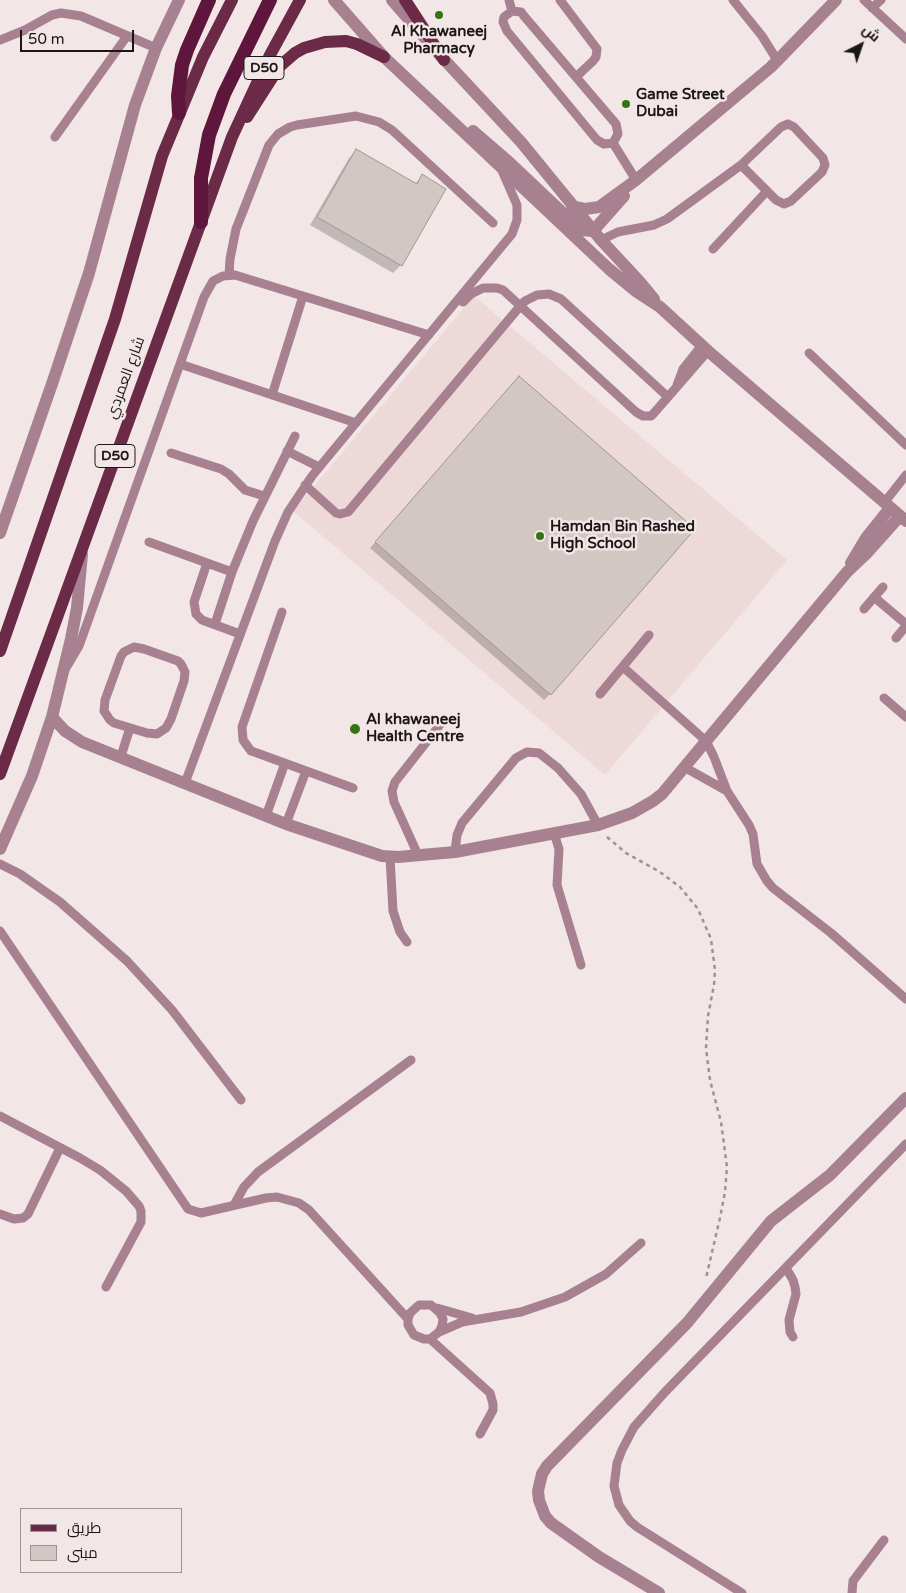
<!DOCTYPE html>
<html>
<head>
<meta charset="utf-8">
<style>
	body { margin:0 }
	#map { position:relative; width:906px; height:1593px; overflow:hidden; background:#f2e6e6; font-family:"Varela Round",Cairo,sans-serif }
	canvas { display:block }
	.legend { position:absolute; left:20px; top:1508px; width:162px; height:65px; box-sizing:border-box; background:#f2e6e6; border:1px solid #9c9393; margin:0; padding:6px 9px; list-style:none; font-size:15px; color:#1b1717 }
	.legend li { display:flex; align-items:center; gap:10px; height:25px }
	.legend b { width:25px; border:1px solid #9c9393 }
	.north { position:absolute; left:836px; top:20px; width:50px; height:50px; -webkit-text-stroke:4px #f2e6e6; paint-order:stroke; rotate:41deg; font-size:14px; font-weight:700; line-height:20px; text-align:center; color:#1b1717 }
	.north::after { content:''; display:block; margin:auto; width:18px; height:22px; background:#1b1717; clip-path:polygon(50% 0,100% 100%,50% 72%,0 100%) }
	.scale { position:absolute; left:20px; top:30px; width:114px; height:22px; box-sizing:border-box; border:2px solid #1b1717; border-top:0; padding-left:6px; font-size:15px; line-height:18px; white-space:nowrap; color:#1b1717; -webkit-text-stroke:4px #f2e6e6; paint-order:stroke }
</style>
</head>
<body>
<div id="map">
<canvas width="906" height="1593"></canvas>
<ul class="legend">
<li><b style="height:6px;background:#6b2a48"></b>طريق</li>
<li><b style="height:14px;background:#d2c7c3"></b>مبنى</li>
</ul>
<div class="north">ش</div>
<div class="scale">50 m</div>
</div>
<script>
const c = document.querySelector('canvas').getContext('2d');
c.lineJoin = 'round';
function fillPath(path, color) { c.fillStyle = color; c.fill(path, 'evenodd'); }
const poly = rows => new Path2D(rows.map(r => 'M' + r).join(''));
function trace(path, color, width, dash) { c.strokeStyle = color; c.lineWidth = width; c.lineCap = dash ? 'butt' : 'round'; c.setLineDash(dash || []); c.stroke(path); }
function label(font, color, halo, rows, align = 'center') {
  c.font = font + ' "Varela Round",Cairo,sans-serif'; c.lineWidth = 5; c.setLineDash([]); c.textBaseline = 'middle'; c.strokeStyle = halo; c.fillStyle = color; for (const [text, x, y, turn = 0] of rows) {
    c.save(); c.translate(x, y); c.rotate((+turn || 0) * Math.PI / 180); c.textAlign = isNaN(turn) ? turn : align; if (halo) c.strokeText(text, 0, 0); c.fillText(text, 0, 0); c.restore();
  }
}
const built = poly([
	[474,296,787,560,605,775,293,511]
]);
const shadow = poly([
	[357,150,415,184,422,176,401,265,393,273,310,225,349,158],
	[514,383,550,694,544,700,370,548]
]);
const building = poly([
	[356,149,417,184,422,174,446,189,402,266,317,217,356,149],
	[519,376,695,529,551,695,375,542,519,376]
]);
const path = poly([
	[607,837,626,853,660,872,680,887,698,909,711,939,715,970,714,985,708,1016,706,1048,710,1080,721,1122,727,1167,725,1192,720,1218,706,1278]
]);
const service = poly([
	[509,0,512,11],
	[560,0,597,49,596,57,593,61,576,77],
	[733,0,762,36,777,60],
	[864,0,906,39],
	[872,8,881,0],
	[512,11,521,12,524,16,616,124,618,134,613,143,604,144,597,140,507,31,503,22,504,17,512,11],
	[0,40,25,30,52,15,61,13,81,16,156,48],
	[788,124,794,127,823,158,825,165,822,172,791,201,784,204,776,200,741,165,781,127,788,124],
	[55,137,127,36],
	[613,143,636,180],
	[601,240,618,232,654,225,667,219,741,165],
	[713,249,767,191],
	[229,275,230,259,236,229,269,145,278,134,290,127,297,125,356,116,379,122,392,130,493,223],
	[463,302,471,294,483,288,497,288,503,290,636,412,643,416,651,416,654,413,708,351],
	[809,353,906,445],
	[180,364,356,423],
	[677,385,683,369,702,345],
	[272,395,303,296],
	[287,451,319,467],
	[171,453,221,469,229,474,245,490,264,496],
	[305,485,336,513,340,514,348,512,521,305,525,301,537,295,549,294,561,299,668,397],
	[884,503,906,475],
	[149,542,232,572],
	[207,563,194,602,196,614,202,620,240,634],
	[874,597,906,624],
	[864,609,883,587],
	[282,612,242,727,243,740,251,751,257,753,353,788],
	[215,624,232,572,253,521,295,436],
	[896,638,906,626],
	[134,647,144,649,178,661,181,664,185,672,184,681,171,719,166,728,157,734,147,733,114,723,110,720,104,711,105,700,121,656,124,652,134,647],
	[623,667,706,741,714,757,727,791,749,825,753,834,757,864,767,881,773,888,831,933,906,999],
	[66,668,79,646,204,297,213,281,223,276,235,275,429,335],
	[600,694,649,635],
	[884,698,906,717],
	[121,756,130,728],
	[684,767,727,791],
	[185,783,275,541,288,512,312,476,512,234,517,220,517,205,503,173],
	[266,816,285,763],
	[286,824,306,771],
	[554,833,559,849,557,885,581,965],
	[455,852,457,835,462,823,516,758,527,752,539,753,558,768,581,794,598,825],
	[418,855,394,802,392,791,395,782,443,721],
	[390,857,393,911,400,932,407,942],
	[0,864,20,874,60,902,127,961,172,1010,241,1100],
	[0,931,188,1209,201,1213,266,1198,277,1197,299,1203,309,1210,408,1319,408,1325,414,1335,424,1339,430,1339,439,1332,442,1326,443,1319,440,1313,431,1305,419,1305,410,1313,408,1319],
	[0,1116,80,1158,100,1170,126,1191,139,1206,141,1211,141,1222,106,1287],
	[234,1205,244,1187,258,1172,411,1060],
	[0,1214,14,1219,23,1218,28,1214,60,1148],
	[786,1268,793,1280,795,1287,796,1294,789,1320,790,1332,793,1337],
	[437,1308,472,1318],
	[439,1332,462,1322,521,1312,565,1297,606,1274,641,1243],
	[430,1339,490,1393,493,1404,493,1410,480,1434],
	[742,1593,637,1527,630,1521,619,1505,614,1486,617,1463,622,1450,634,1427,665,1392,906,1144],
	[852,1593,853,1581,884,1540]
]);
const minor = poly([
	[334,0,384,57,609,269,637,292,660,307,708,351,906,521],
	[392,0,425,38],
	[438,53,521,142,601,240,640,282,654,299],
	[473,131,509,162,581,230,593,231,624,196],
	[572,206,585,209,599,207,636,180,771,67,836,0],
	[0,533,53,381,89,273,135,105,156,48,179,0],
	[851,563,866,538,890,508],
	[52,717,65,731,82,742,286,824,382,856,398,857,455,852,598,825,632,813,653,801,662,794,847,572,866,554,900,516],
	[0,849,32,776,52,717,71,639,77,608,82,554],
	[659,1593,599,1557,551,1523,545,1516,539,1500,538,1491,542,1474,547,1466,687,1323,771,1221,830,1175,906,1098]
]);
const primary = poly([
	[405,0,444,60],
	[247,117,279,67,295,53,304,48,325,42,346,41,357,44,384,57],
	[0,651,115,319,162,156,203,57,232,0],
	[0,774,232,137,270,55,300,0]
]);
const trunk = poly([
	[179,113,178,96,182,65,187,50,209,0],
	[201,222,201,178,209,135,224,94,270,0]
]);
const markers = [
	[439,15,5,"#337512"],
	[626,104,5,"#337512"],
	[540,536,5,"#337512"],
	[355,729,6,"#337512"]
];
const shields = [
	[264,68,40],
	[115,456,40]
];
const shieldNames = [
	["D50",264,68],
	["D50",115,456]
];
const poiNames = [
	["Al Khawaneej",439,32,"center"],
	["Pharmacy",439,49,"center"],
	["Game Street",636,95],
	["Dubai",636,112],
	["Hamdan Bin Rashed",550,527],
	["High School",550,544],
	["Al khawaneej",366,720],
	["Health Centre",366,737]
];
const streetNames = [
	["شارع العمردي",126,378,-70]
];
fillPath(built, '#eed9d9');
fillPath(shadow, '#0003');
fillPath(building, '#d2c7c3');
trace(building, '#a09692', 1);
trace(path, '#9c9393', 2.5, [4, 4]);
trace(service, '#a88190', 9);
trace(minor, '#a88190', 12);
trace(primary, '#6b2a48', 12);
trace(trunk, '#5f163c', 14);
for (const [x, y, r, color] of markers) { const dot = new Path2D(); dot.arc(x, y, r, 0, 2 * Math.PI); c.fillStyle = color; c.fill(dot); trace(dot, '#f2e6e6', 2); }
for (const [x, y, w] of shields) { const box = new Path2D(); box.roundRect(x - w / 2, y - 11.5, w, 23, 4); c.fillStyle = '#f2e6e6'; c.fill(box); trace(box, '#1b1717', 1); }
label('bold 14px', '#1b1717', null, shieldNames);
label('bold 15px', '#1b1717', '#f2e6e6', poiNames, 'left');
label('15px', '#1b1717', '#f2e6e6', streetNames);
</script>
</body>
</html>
